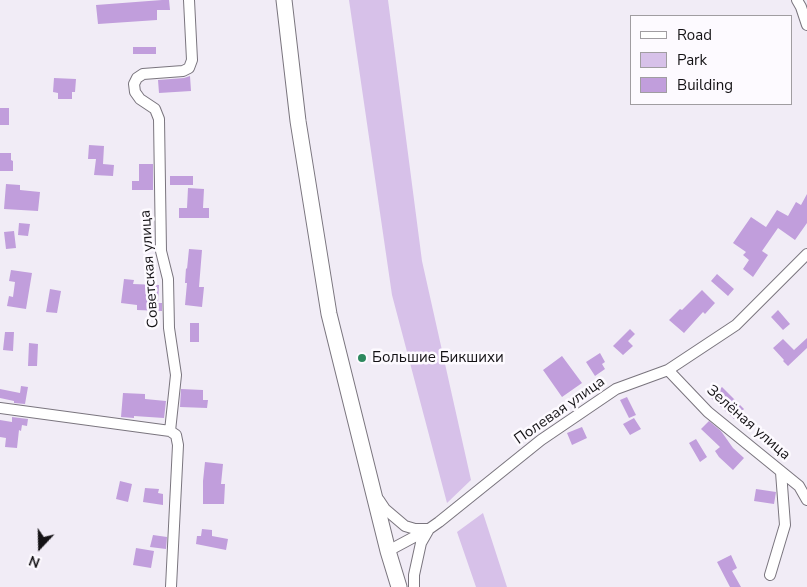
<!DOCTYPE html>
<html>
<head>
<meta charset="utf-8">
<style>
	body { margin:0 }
	#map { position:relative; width:807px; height:587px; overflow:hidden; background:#f1ecf6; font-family:"Nunito Sans",sans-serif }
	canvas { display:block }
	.legend { position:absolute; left:630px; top:15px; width:162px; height:90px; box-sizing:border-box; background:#fdfaff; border:1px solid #a09da1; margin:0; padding:6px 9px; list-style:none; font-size:15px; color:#141215 }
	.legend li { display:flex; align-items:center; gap:10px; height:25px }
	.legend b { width:25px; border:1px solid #a09da1 }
	.north { position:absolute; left:15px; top:522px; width:50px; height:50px; -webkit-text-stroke:4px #fdfaff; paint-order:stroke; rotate:201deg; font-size:14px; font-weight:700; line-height:20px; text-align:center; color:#141215 }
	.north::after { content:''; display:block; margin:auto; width:18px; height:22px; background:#141215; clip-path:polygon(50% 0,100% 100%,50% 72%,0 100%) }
</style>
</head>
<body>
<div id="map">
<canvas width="807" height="587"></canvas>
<ul class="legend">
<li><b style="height:6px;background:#fff"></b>Road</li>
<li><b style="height:14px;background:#d7c1e9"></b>Park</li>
<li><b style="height:14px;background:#c19edc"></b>Building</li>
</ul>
<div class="north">N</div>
</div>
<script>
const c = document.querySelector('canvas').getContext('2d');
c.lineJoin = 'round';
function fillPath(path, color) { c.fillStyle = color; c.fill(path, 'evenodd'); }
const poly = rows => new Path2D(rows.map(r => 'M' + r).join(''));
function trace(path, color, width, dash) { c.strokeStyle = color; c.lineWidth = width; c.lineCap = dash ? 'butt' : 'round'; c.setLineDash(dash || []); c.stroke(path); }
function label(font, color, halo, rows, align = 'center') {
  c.font = font + ' "Nunito Sans",sans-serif'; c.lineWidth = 5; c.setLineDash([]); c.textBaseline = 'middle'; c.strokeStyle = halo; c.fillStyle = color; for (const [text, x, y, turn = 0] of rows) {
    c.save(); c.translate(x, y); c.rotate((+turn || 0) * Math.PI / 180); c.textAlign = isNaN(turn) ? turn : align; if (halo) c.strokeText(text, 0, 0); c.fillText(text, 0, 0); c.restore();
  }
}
const green = poly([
	[349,0,388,0,422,261,471,480,447,503,392,295],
	[483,513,507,587,476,587,457,532]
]);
const building = poly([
	[162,0,169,0,170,10,157,10,157,20,98,24,96,5],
	[133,47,156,47,156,54,133,54],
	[190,76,191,91,159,93,158,80,184,78],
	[54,78,76,79,75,92,72,92,72,99,58,99,58,93,53,92],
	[0,108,9,108,9,125,0,125],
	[89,145,104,146,103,164,114,165,113,176,94,175,96,159,88,159],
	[0,153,11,153,11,160,13,161,13,171,0,171],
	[139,164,153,164,153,190,132,190,132,181,139,181],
	[170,176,193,176,193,185,170,185],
	[6,184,20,185,20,190,40,192,38,211,4,209],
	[188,188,204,189,203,208,209,208,209,218,179,218,179,208,187,208],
	[807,194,807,223,795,240,778,228,762,251,768,255,753,277,743,269,749,260,743,255,746,252,733,243,751,217,766,227,777,210,788,216,796,202,801,205],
	[19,223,30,224,28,236,18,235],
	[14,231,16,248,6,249,4,232],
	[189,249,202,250,199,287,204,287,202,307,185,305,187,283,185,283,186,268,187,269],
	[11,270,32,273,26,309,7,306,9,296,13,297,15,282,9,281],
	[717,274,734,289,728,296,711,281],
	[124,279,134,280,133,284,159,285,158,303,162,303,162,311,137,310,137,305,121,303],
	[50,289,61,291,57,313,46,312],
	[702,290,715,303,705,314,703,312,684,333,669,320,680,309,682,310],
	[778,310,790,324,783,330,771,317],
	[190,323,199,323,199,342,190,342],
	[630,329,635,334,628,341,633,346,623,355,613,346],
	[5,332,14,332,13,351,3,350],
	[807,338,807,348,788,366,783,361,784,360,773,348,783,339,794,350],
	[29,343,38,344,37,366,28,366],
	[600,353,605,362,602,364,605,369,595,376,586,362],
	[562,356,582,383,562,397,543,370],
	[21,386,28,387,25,404,14,403,14,401,0,398,0,389,20,393],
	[722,387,744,409,734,419,711,398],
	[181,389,203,390,203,400,208,400,207,408,180,407],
	[123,393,145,394,145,399,166,401,164,418,134,416,134,418,121,417],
	[627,397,636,415,629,418,620,400],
	[12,417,28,419,27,426,22,425,21,431,19,430,17,448,5,447,6,438,0,437,0,420,12,422],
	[634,418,641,429,630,435,623,424],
	[709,421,721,431,733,448,744,458,733,470,719,457,715,451,720,447,701,429],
	[582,427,587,438,572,445,567,433],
	[696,439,707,457,700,462,689,443],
	[205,462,223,464,221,484,225,484,224,504,203,504,203,481],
	[120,481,132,484,128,502,116,499],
	[145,488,159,489,158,493,163,494,163,505,143,502],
	[756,489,776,492,774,504,754,501],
	[202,529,212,530,212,536,228,539,226,550,196,544,197,536,201,536],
	[153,535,167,537,166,549,150,547],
	[136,548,154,551,151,568,133,565],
	[731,555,737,568,732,571,741,587,730,587,717,562]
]);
const minor = poly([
	[797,0,801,7,807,25],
	[668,370,708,412,799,486,807,500],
	[0,408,170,431],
	[170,431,176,375,169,328,168,279,161,251,159,119,155,109,140,99,135,92,134,84,137,78,143,74,183,71,189,68,192,60,189,0],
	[170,431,176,435,178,445,171,587],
	[379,500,385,509,405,526,415,529,428,529],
	[388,551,429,529,439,522,541,440,616,389,668,370,736,325,807,254],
	[770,575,785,525,781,472],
	[414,587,414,575,421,543,429,529]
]);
const highway = poly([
	[284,0,298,121,329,314,388,551,399,587]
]);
const markers = [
	[362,358,5,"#2d885e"]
];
const streetNames = [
	["Советская улица",150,269,-94],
	["Полевая улица",560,411,-35],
	["Зелёная улица",748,423,41]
];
const poiNames = [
	["Большие Бикшихи",372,358]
];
fillPath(green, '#d7c1e9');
fillPath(building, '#c19edc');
trace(minor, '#7a757e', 12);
trace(highway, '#7a757e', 17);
trace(minor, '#fff', 10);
trace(highway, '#fff', 15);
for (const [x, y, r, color] of markers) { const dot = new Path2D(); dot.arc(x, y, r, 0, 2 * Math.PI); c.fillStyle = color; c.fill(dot); trace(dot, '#fdfaff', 2); }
label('15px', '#141215', '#fdfaff', streetNames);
label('15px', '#141215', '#fdfaff', poiNames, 'left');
</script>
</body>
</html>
